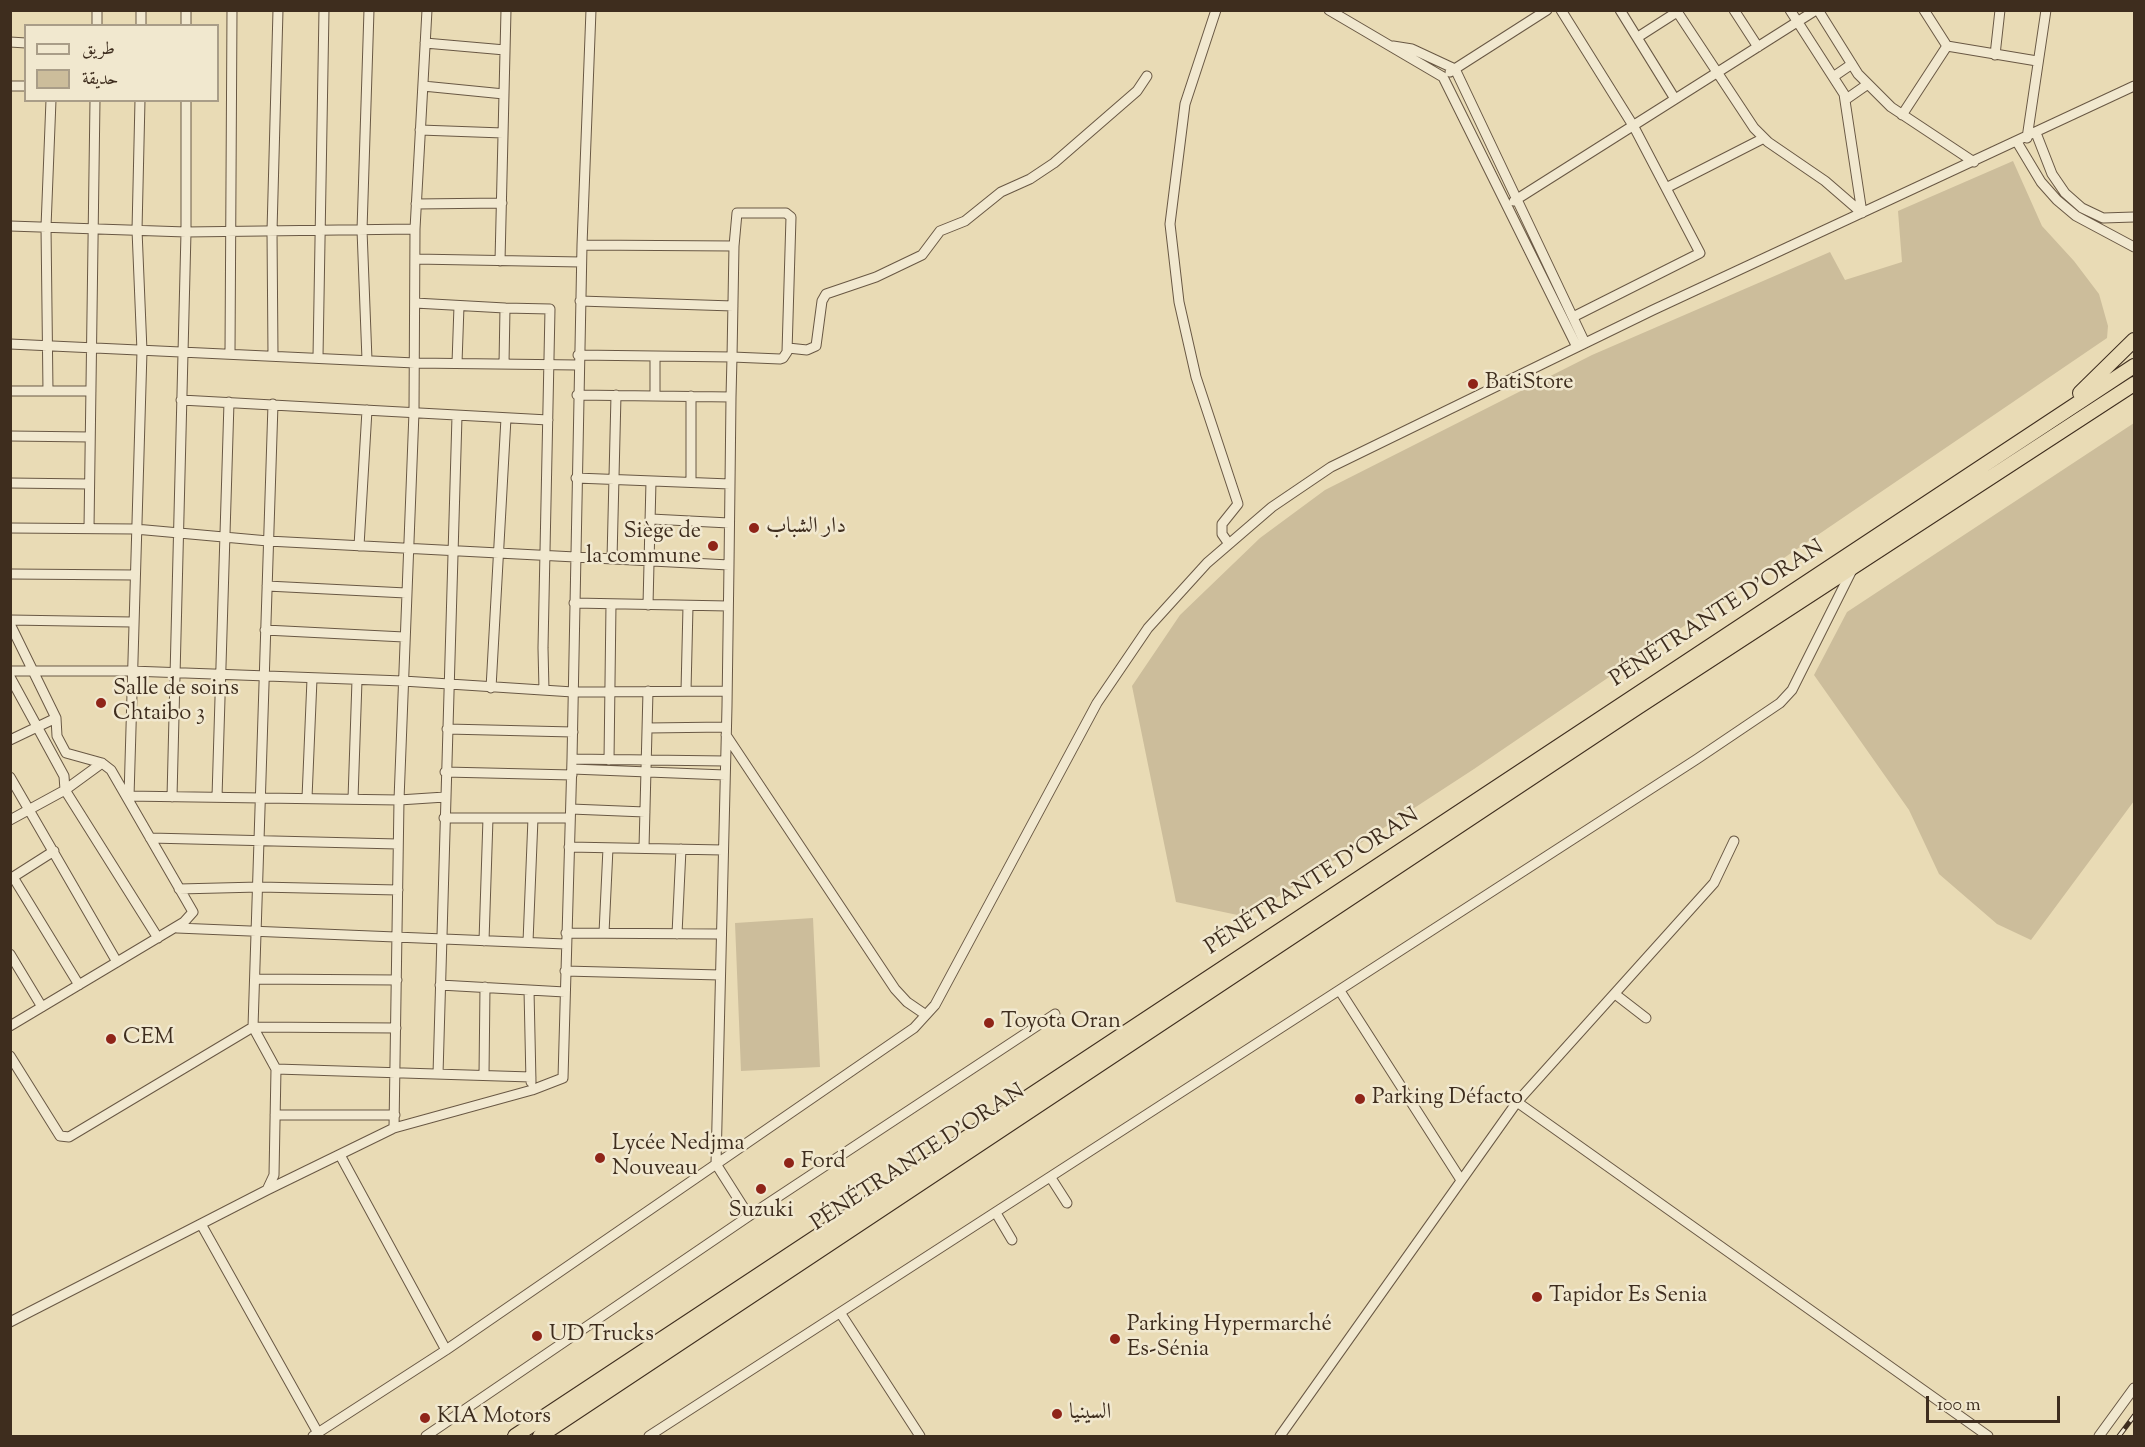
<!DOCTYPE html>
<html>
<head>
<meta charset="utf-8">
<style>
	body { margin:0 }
	#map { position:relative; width:2145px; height:1447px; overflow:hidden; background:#e9dbb5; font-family:"Sorts Mill Goudy",Amiri,serif }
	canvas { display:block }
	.frame { position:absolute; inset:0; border:12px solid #3e2d1e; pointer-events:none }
	.legend { position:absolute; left:24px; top:24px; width:195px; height:78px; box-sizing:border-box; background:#f1e8cf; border:2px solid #a99d88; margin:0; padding:8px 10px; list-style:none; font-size:18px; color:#3e2d1e }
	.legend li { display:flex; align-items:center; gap:12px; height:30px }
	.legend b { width:30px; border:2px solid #a99d88 }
	.scale { position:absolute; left:1926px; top:1396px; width:134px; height:27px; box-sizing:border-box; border:3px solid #3e2d1e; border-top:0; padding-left:8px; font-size:18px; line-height:21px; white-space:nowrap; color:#3e2d1e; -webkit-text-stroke:4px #f1e8cf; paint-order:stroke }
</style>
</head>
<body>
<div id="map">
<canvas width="2145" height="1447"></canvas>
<div class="frame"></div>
<ul class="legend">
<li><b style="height:8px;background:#f1e8cf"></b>طريق</li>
<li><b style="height:16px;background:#ccbd9b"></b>حديقة</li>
</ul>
<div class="scale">100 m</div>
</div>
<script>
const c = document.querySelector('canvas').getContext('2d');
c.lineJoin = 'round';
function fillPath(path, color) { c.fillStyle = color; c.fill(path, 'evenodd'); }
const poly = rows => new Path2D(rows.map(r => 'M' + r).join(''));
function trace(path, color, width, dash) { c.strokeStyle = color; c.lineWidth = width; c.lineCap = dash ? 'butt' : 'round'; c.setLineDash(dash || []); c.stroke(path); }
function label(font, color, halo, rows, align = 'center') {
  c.font = font + ' "Sorts Mill Goudy",Amiri,serif'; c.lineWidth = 5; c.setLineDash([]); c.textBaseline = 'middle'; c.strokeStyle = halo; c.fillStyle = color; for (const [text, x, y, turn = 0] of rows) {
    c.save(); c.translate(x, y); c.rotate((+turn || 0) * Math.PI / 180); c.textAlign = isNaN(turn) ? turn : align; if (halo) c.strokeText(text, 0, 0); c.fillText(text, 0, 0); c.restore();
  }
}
const green = poly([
	[2013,161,2042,226,2074,261,2099,294,2108,326,2107,338,1474,769,1247,917,1176,902,1132,686,1180,615,1260,538,1325,490,1592,355,1830,252,1845,280,1902,262,1898,211],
	[2134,423,2134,801,2031,940,1997,924,1939,874,1909,810,1814,675,1847,612],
	[813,918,820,1067,741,1071,735,923]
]);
const minor = poly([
	[186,10,186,26],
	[591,10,582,245,734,246],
	[1216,10,1185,104,1170,224,1179,302,1196,377,1238,504,1222,524,1222,534,1229,544],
	[1329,10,1443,77,1577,347],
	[1561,10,1634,127,1700,253,1573,317],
	[1620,10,1675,99],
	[1676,10,1754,128,1768,142,1825,181,1862,213],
	[1734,10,1758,47],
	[1790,10,1844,94,1862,213],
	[1818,10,1858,74,1891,107,1974,162],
	[1924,10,1947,46],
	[97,26,97,10],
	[141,26,141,10],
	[1638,37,1677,12],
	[10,42,26,43],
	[425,43,505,50],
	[1393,46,1412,49,1455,69,1585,343],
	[1995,55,2000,10],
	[1450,72,1547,10],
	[1833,77,1852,64],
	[10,86,26,86],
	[423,86,504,94],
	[1845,100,1868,84],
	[1902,115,1947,46,2037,61],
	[420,130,503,133],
	[2036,133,2052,174,2065,193,2082,208,2103,218,2134,217],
	[2027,138,2046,10],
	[2017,142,2041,182,2057,200,2076,216,2134,247],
	[1666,188,1764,138],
	[1514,201,1816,10],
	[416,204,502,203],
	[10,226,186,232,415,229],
	[415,259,581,262],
	[500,261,506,10],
	[580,301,733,306],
	[415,303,505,308,504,364],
	[505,308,550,309,543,648,544,690],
	[10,344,415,363,577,365],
	[788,348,807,350,816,346,822,301,826,294,876,277,922,255,940,231,965,221,1001,192,1030,179,1054,163,1137,91,1147,76],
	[230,353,232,10],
	[273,355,272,231,278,10],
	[578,355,732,357,780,359,783,358,787,352,791,217,786,213,737,213,734,246,732,357,731,397,730,484,729,565,727,706,716,1164,749,1216],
	[318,357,324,10],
	[367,360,362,230,369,10],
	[457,363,459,306],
	[10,391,91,391],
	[48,391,46,227,51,100],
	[577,395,731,397],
	[655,396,655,356],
	[181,400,548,420],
	[10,436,90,437],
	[576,478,730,484],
	[691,482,691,396],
	[10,483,89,484],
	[651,519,729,523],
	[10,528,135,529,268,541,729,565],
	[89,528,95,100],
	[359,546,367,410],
	[612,559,616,395],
	[10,574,134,575],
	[267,586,406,593],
	[574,603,728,606],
	[648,605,651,481],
	[10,620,132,622],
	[10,624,56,718,57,736,66,753,102,763,111,770,193,912,184,922,10,1026],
	[265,630,404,637],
	[10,671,131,671,403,681,573,692,727,691],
	[10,677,64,776,65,790,158,938],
	[491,688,506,418],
	[686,691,688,606],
	[648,728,726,727],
	[447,729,573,732],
	[726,735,895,989,907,1002,926,1015],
	[10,740,56,718],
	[572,759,725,761],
	[609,760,611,604],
	[572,769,725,775],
	[445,772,572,775],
	[10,777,117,962],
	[126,796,399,800,445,797],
	[129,797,142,351,137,230,140,100],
	[172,797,186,232,186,100],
	[217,797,229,402],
	[307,798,312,679],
	[353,799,357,680],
	[571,809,645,812],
	[444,818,570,818],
	[10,820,65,790,102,763],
	[150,838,398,844],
	[569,847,723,850],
	[644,848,648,691],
	[13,877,79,985],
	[10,879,54,851],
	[179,889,259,887,398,890],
	[177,928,565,944],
	[566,933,721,934],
	[604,933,608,848],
	[677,934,681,849],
	[484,941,488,818],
	[528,942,533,818],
	[10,954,42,1007],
	[565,971,720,975],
	[256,979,397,980],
	[440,985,565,992],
	[529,990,531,1082],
	[1340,991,1461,1180],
	[1615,994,1646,1018],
	[10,1056,60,1136,69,1137,253,1027,396,1028],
	[276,1069,531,1077],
	[438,1074,457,416],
	[484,1075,485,987],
	[1517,1102,1988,1436],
	[275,1115,395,1115],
	[394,1128,399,800,414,412,415,229,427,10],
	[340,1155,446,1350],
	[1051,1178,1067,1203],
	[267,1190,274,1175,276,1069,253,1027,273,404],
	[996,1213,1012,1240],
	[201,1224,318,1433],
	[841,1314,920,1436],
	[10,1322,267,1190,394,1128,532,1090,563,1078,572,759,582,245],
	[313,1436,446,1350,914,1028,935,1005,1097,703,1148,628,1207,563,1272,507,1331,467,1653,310,2134,86],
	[426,1436,749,1216,1055,1014],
	[649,1436,1697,759,1780,703,1792,690,1852,570],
	[1280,1436,1517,1102,1714,883,1734,841],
	[2099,1436,2134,1388]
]);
const highway = poly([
	[2080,393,2134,340],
	[515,1436,2134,366],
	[540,1436,1638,707,2134,384]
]);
const rail = poly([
	[2119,1436,2134,1416]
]);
const markers = [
	[1473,384,6,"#8f2418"],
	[754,528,6,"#8f2418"],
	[713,546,6,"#8f2418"],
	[101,703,6,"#8f2418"],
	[989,1023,6,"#8f2418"],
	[111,1039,6,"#8f2418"],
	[1360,1099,6,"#8f2418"],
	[600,1158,6,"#8f2418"],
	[789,1163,6,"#8f2418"],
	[761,1189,6,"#8f2418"],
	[1537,1297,6,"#8f2418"],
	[537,1336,6,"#8f2418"],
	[1115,1339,6,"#8f2418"],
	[1057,1414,6,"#8f2418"],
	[425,1418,6,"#8f2418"]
];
const poiNames = [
	["BatiStore",1485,384],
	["دار الشباب",766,528],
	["Siège de",701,533,"right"],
	["la commune",701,558,"right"],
	["Salle de soins",113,690],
	["Chtaibo 3",113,715],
	["Toyota Oran",1001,1023],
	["CEM",123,1039],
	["Parking Défacto",1372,1099],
	["Lycée Nedjma",612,1145],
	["Nouveau",612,1170],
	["Ford",801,1163],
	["Suzuki",761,1212,"center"],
	["Tapidor Es Senia",1549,1297],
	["Parking Hypermarché",1127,1326],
	["Es-Sénia",1127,1351],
	["UD Trucks",549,1336],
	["السينيا",1069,1414],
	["KIA Motors",437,1418]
];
const streetNames = [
	["PÉNÉTRANTE D'ORAN",1718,615,-33],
	["PÉNÉTRANTE D'ORAN",1313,883,-33],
	["PÉNÉTRANTE D'ORAN",919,1159,-33]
];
fillPath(green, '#ccbd9b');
trace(minor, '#695844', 11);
trace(highway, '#3e2d1e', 16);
trace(minor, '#f1e8cf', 9);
trace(highway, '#e9dbb5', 14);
trace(rail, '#3e2d1e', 5);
trace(rail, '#f1e8cf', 3, [9]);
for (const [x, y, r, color] of markers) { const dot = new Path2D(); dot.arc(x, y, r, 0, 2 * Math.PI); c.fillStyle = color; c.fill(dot); trace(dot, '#f1e8cf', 2); }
label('22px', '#3e2d1e', '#f1e8cf', poiNames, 'left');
label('22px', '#3e2d1e', '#f1e8cf', streetNames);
</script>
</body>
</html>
